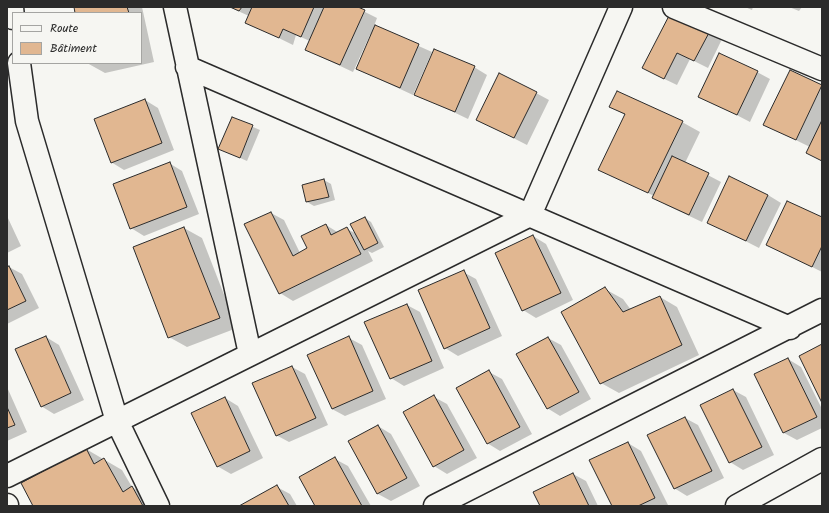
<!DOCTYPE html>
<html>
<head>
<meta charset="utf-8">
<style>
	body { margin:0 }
	#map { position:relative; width:829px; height:513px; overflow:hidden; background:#f6f6f2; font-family:Kalam,sans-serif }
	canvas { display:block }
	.frame { position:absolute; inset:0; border:8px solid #2b2b2b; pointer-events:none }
	.legend { position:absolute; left:12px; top:12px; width:130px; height:52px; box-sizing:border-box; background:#f6f6f2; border:1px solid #a5a5a2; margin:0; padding:5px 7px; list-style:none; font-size:12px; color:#2b2b2b }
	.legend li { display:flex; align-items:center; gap:8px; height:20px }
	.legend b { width:20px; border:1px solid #a5a5a2 }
</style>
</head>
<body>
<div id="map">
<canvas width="829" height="513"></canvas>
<div class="frame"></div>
<ul class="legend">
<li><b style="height:5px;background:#f6f6f2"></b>Route</li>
<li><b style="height:11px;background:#e1b791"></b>Bâtiment</li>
</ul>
</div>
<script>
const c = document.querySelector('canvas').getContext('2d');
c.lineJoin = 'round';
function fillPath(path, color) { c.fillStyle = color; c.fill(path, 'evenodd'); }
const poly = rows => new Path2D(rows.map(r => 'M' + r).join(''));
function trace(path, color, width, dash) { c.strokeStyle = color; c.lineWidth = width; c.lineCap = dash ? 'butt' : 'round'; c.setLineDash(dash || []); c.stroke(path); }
const shadow = poly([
	[75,7,142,7,154,62,105,73,87,63,141,63,141,13,76,13],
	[229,7,355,7,377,18,374,26,432,52,413,95,357,69,372,36,370,35,353,72,306,50,310,41,296,35,293,45,246,22,249,16],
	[745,7,753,7,752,10],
	[789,7,802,7,799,11],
	[672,11,723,37,708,68,690,59,677,85,656,75],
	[474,67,487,75,468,119,416,94],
	[757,72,770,79,750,122,700,96],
	[790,72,822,87,822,161,808,153,810,147,765,125],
	[536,93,549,100,527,145,478,120],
	[145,100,158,108,174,150,124,170,111,162],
	[610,107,682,122,700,132,685,163,721,182,702,222,666,205,654,196,600,169,625,115],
	[232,118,260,130,247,161,220,149],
	[169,163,182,171,199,214,144,236,131,228],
	[324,180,331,184,335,200,314,206,307,202],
	[768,195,781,203,759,248,708,222],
	[271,213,284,220,300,253,309,249,326,225,339,233,347,229,357,234,365,218,371,222,384,247,372,253,368,251,373,261,293,301,280,293],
	[7,216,21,246,7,253],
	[822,218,822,272,767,244],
	[184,228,202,238,237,328,187,347,169,337],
	[533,236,546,244,573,300,536,318,523,310],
	[9,267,22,274,39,308,7,324,7,268],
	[463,272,476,279,502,336,458,356,445,348],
	[605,289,623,299,631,310,660,297,677,307,699,355,619,393,601,383],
	[407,305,420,312,444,368,404,386,391,378],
	[46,337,59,345,84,400,54,414,41,406],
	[349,338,362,345,386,399,345,416,332,409],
	[548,338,561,345,591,399,560,416,547,408],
	[788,359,801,367,822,409,822,428,797,440,784,433,755,375],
	[292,367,305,374,328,425,289,442,276,435],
	[489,372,502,379,532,434,500,451,487,443],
	[7,387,27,432,7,441],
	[733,390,746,397,774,455,743,470,730,462],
	[434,397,447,404,477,458,447,474,434,466],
	[225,398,238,406,263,458,231,474,217,466],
	[685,418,698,425,724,478,687,496,674,488,648,436],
	[378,426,391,434,420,486,391,501,378,494],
	[628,443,641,451,668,505,613,506],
	[86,449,122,470,132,487,150,498,154,506,35,506],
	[335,459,348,466,371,506,316,506],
	[573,474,586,481,598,506,541,506],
	[277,487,290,494,297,506,241,506]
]);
const building = poly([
	[74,7,127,7,129,13,75,13,74,7],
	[230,7,242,7,239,11,230,7],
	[252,7,314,7,301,37,283,29,279,38,245,23,252,7],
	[324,7,358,7,365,10,340,65,305,50,324,7],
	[672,10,711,29,694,61,677,53,664,79,642,68,672,10],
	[375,25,419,44,400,88,356,69,375,25],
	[434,49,475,66,455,112,414,95,434,49],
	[719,53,758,71,737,115,698,97,719,53],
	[790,70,822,85,796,140,763,125,790,70],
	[499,73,537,92,514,138,476,120,499,73],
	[617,91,683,121,648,193,598,170,625,114,609,107,617,91],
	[145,99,162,143,111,163,94,119,145,99],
	[232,117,253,125,240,158,218,149,232,117],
	[822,120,822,161,806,153,822,120],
	[672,156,709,173,689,215,652,198,672,156],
	[170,162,187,207,130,229,113,184,170,162],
	[729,176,768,195,746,241,707,223,729,176],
	[324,179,329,197,306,202,302,185,324,179],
	[787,201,822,217,822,246,812,267,766,245,787,201],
	[271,212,293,256,307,248,301,236,326,224,331,235,347,227,361,254,279,294,244,224,271,212],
	[365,217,378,243,364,250,350,224,365,217],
	[184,227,220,318,168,338,133,247,184,227],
	[533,235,561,293,522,311,495,253,533,235],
	[9,266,26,301,7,310,7,267,9,266],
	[464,270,490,328,444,349,418,290,464,270],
	[605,287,623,312,660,296,682,345,600,384,561,312,605,287],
	[407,304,432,361,390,379,364,322,407,304],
	[46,336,71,393,41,407,15,349,46,336],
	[349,336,373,391,332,409,307,355,349,336],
	[548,337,579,392,547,409,516,354,548,337],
	[822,344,822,403,799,356,822,344],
	[788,358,817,417,783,433,754,374,788,358],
	[292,366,316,418,276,436,252,383,292,366],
	[489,370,520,427,487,444,456,388,489,370],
	[733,389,762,447,729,463,700,405,733,389],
	[434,395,464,450,433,467,403,412,434,395],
	[225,397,250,451,217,467,191,413,225,397],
	[7,407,15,425,7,428,7,407],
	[685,417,712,471,674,489,647,435,685,417],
	[378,425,407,478,377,494,348,441,378,425],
	[628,442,655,498,638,506,612,506,589,460,628,442],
	[86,448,94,464,104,458,123,492,132,486,143,506,33,506,21,483,86,448],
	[335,457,362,506,315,506,299,477,335,457],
	[573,473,589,506,540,506,533,492,573,473],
	[277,485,289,506,239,506,277,485]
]);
const minor = poly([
	[12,7,13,18],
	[175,7,250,354],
	[674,7,822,69],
	[19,63,27,121,117,421,158,506],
	[187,67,790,328],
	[7,476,530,215,621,7],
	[7,505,7,506],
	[435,506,822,310],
	[737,506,822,459]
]);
fillPath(shadow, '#0003');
fillPath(building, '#e1b791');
trace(building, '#2b2b2b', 1);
trace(minor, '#2b2b2b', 25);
trace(minor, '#f6f6f2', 22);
</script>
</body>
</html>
